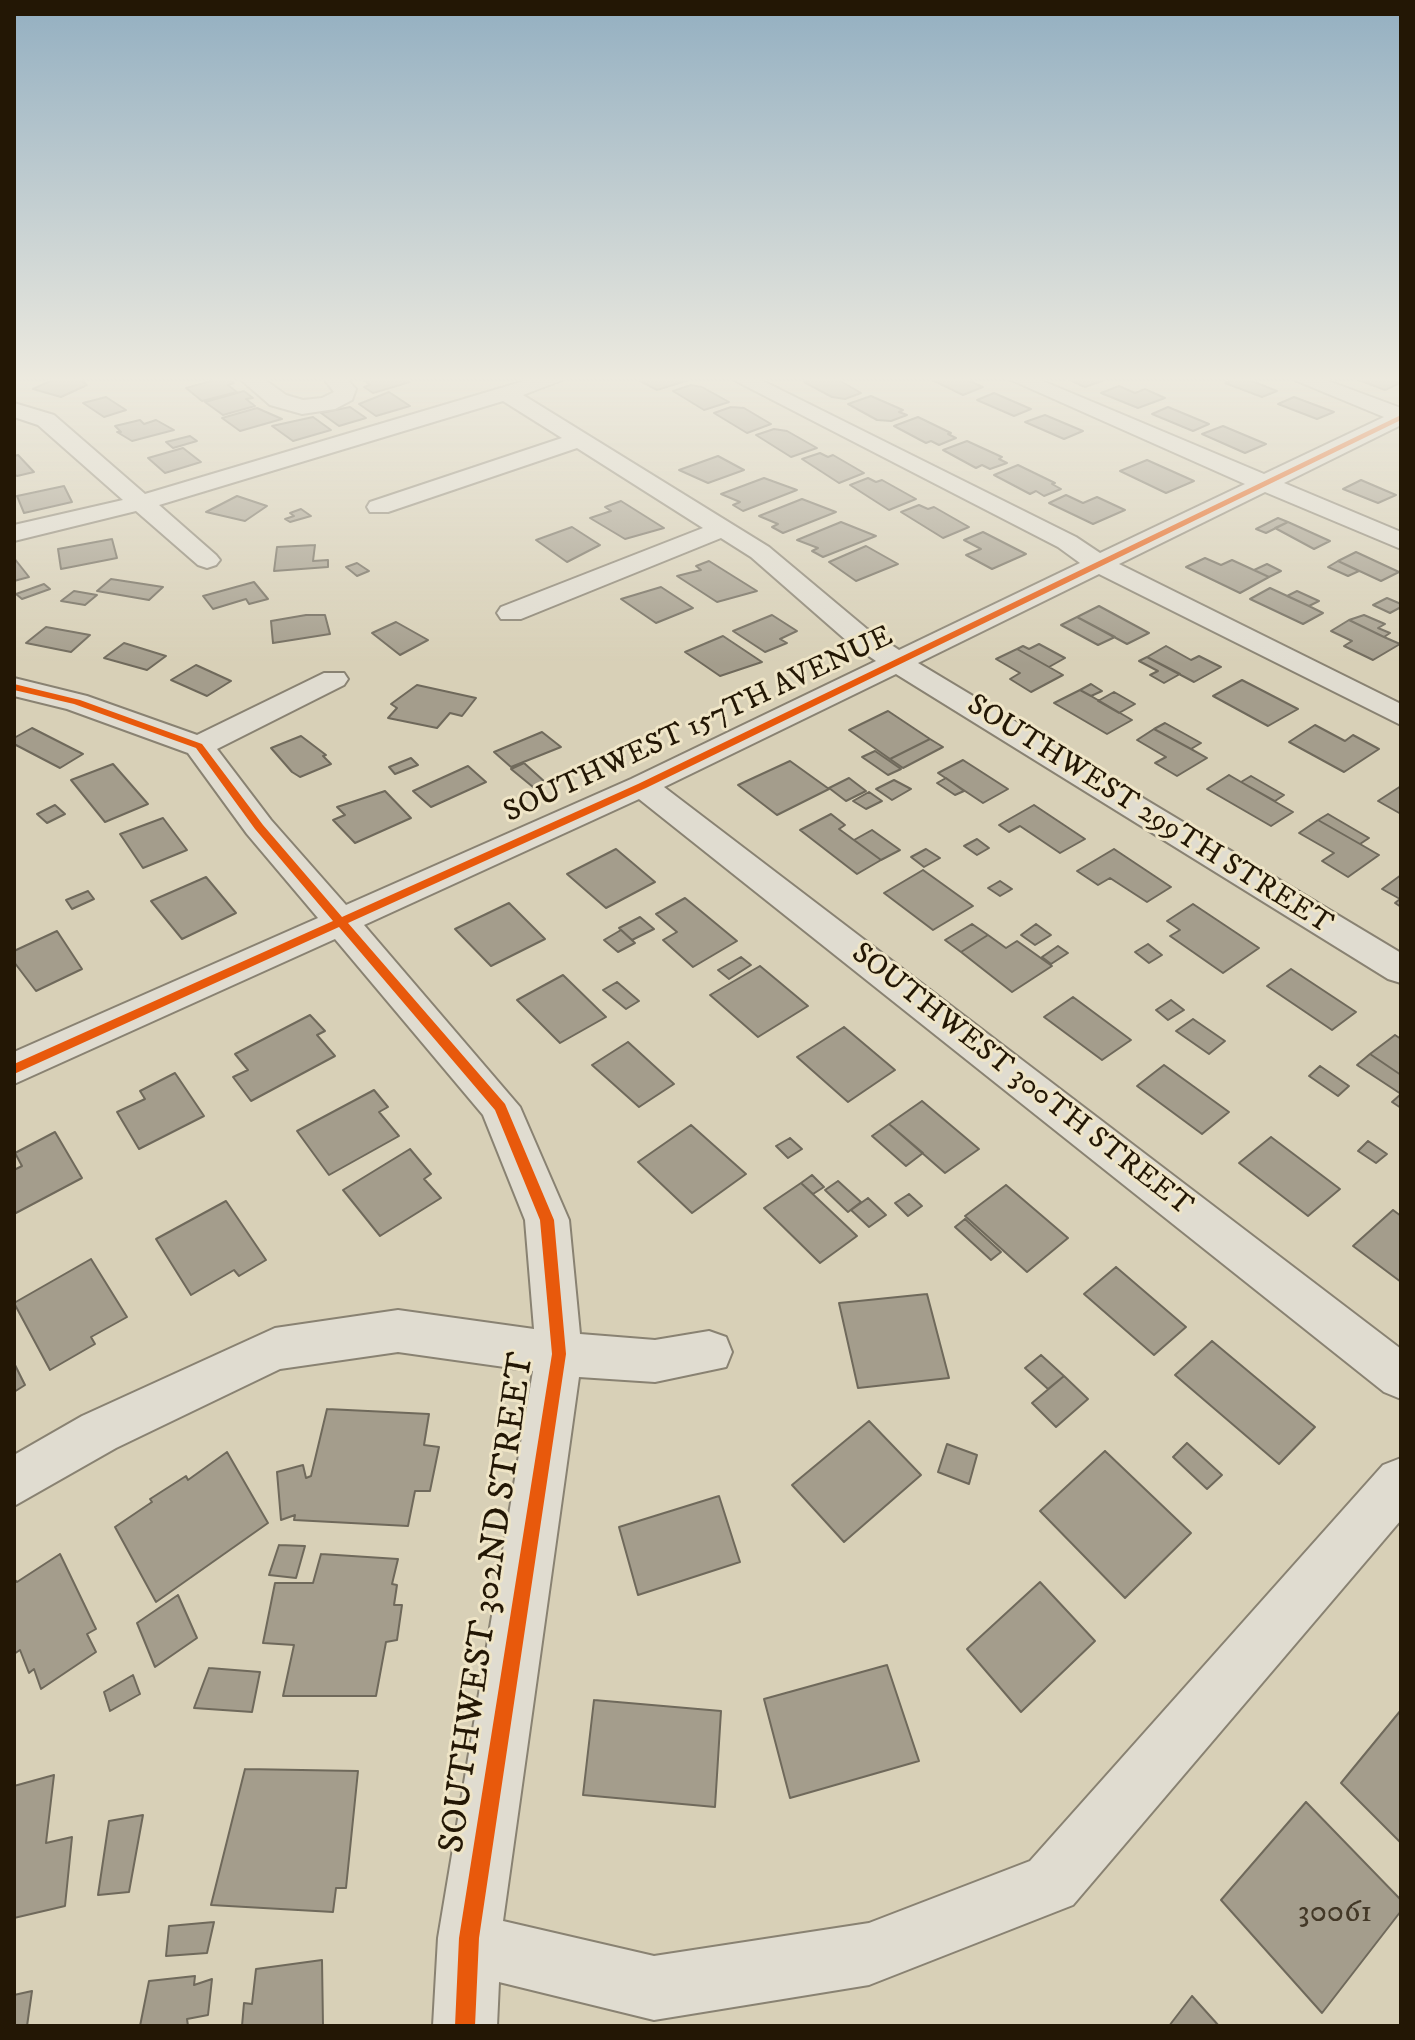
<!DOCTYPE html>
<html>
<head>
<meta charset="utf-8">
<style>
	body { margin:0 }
	#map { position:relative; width:1415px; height:2040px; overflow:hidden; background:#d8d0b7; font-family:"IM FELL DW Pica",serif }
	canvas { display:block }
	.frame { position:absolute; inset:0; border:16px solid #231705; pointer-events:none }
</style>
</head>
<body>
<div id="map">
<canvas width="1415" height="2040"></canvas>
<div class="frame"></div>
</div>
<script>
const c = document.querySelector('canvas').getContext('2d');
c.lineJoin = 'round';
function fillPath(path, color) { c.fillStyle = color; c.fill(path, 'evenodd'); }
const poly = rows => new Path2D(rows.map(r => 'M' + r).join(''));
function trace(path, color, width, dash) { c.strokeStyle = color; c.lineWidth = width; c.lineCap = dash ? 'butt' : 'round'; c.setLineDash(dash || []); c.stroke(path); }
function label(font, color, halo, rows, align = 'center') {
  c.font = font + ' "IM FELL DW Pica",serif'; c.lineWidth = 6; c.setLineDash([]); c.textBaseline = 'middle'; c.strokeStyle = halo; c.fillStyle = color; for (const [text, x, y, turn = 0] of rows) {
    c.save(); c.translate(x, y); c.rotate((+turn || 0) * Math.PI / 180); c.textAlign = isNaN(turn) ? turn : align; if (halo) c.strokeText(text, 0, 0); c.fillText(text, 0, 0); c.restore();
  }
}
const building = poly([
	[54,379,80,379,87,385,61,397,33,389,54,379],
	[218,379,229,379,234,383,228,385,237,392,202,401,186,388,218,379],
	[362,379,406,379,410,382,373,393,364,387,370,385,362,379],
	[645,379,688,379,689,380,657,390,640,381,645,379],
	[813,379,837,379,861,393,845,399,832,397,804,382,813,379],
	[930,379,965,379,983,387,963,395,930,379],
	[1067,379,1104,379,1105,380,1085,387,1067,379],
	[1233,379,1247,379,1277,391,1262,397,1225,383,1233,379],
	[1356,379,1390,379,1400,383,1385,390,1356,379],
	[691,385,702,387,729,402,704,410,673,391,691,385],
	[1119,386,1135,393,1145,389,1165,398,1138,408,1101,393,1119,386],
	[244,391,253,398,246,399,255,406,223,415,205,402,244,391],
	[389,392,410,406,376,416,359,404,389,392],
	[994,393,1031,409,1014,416,977,400,994,393],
	[871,396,903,410,899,412,907,415,891,421,877,420,848,404,871,396],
	[106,397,126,410,104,417,83,403,106,397],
	[1294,397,1334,412,1317,419,1278,404,1294,397],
	[350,407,366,418,339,426,321,413,350,407],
	[731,407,744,408,771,424,747,433,714,413,731,407],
	[1168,407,1209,424,1193,431,1152,414,1168,407],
	[257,408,282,419,240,431,222,418,257,408],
	[1045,415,1083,431,1064,439,1025,422,1045,415],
	[313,417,331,430,293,441,272,426,313,417],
	[918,417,951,433,948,434,956,438,939,445,931,441,926,443,894,426,918,417],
	[140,420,144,424,156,420,174,430,132,441,117,432,121,432,115,426,140,420],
	[1223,426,1266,444,1245,453,1202,434,1223,426],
	[774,429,787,431,817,448,791,457,756,435,774,429],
	[190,436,197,441,173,448,166,442,190,436],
	[967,441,1002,457,999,459,1007,463,990,469,982,465,976,468,943,450,967,441],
	[183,448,201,462,165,473,148,458,183,448],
	[820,453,828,457,833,455,864,473,839,483,802,459,820,453],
	[18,455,34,472,17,476,14,474,14,456,18,455],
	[718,456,744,470,708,483,679,470,718,456],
	[1147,460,1194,481,1166,493,1120,471,1147,460],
	[1018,465,1055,483,1052,484,1061,489,1044,496,1036,491,1030,494,994,475,1018,465],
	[764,478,797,490,743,511,733,505,740,502,721,494,764,478],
	[868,478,876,482,882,480,916,499,889,510,850,485,868,478],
	[1361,480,1396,495,1378,503,1343,489,1361,480],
	[64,486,72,502,24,513,17,496,64,486],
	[1066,495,1083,503,1097,497,1125,510,1093,524,1049,503,1066,495],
	[237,496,267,506,245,521,206,512,237,496],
	[802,499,836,512,783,533,772,527,778,524,759,516,802,499],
	[621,501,664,528,625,539,590,518,611,511,605,507,621,501],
	[919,505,928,509,934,507,969,527,943,538,901,512,919,505],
	[301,509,311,516,290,522,285,519,294,516,290,513,301,509],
	[1278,518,1288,522,1266,533,1256,529,1278,518],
	[841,522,876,536,823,557,812,551,818,548,797,540,841,522],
	[1288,522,1330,541,1314,549,1275,528,1288,522],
	[572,527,600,545,567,562,536,540,572,527],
	[983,532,1026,554,992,569,966,555,981,549,964,540,983,532],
	[112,539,117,558,61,569,58,549,112,539],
	[315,545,313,561,328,560,328,567,274,571,277,547,315,545],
	[866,546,898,564,856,581,829,562,866,546],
	[1356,552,1399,572,1381,581,1338,561,1356,552],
	[14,558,29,577,14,581,14,558],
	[1205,558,1221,565,1232,560,1269,577,1240,593,1186,567,1205,558],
	[709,561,757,591,717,602,677,576,701,570,696,566,709,561],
	[1338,561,1359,571,1348,576,1328,567,1338,561],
	[357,563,369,571,357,576,346,567,357,563],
	[1267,564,1281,571,1269,577,1254,570,1267,564],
	[111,579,163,587,149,600,97,591,111,579],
	[254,582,268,599,249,604,246,599,213,609,203,596,254,582],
	[44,584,50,589,22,599,16,594,44,584],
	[661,587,693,608,656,623,621,599,661,587],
	[1270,588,1309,606,1323,613,1303,624,1250,599,1270,588],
	[74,591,97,595,85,605,61,601,74,591],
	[1297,591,1319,601,1309,606,1287,596,1297,591],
	[1387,598,1401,604,1401,607,1390,613,1373,605,1387,598],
	[1099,606,1149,633,1127,644,1077,617,1099,606],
	[306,615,325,615,330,634,273,643,271,621,306,615],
	[772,615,797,631,780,639,787,643,765,652,733,631,772,615],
	[1364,615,1385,624,1378,628,1390,633,1384,637,1349,620,1364,615],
	[1077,617,1115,637,1098,645,1061,625,1077,617],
	[1349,620,1384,637,1400,644,1373,660,1344,646,1352,641,1331,631,1349,620],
	[396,622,428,640,400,655,372,633,396,622],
	[46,627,90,635,71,652,26,643,46,627],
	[723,636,762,662,720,676,685,652,723,636],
	[124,643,166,656,147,670,104,658,124,643],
	[1039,644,1065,658,1049,667,1017,649,1023,646,1029,649,1039,644],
	[1166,646,1191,660,1199,656,1221,667,1194,682,1147,657,1166,646],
	[1017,649,1049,667,1063,675,1031,692,1010,679,1020,673,996,659,1017,649],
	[1147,657,1180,674,1164,683,1150,675,1158,671,1139,661,1147,657],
	[196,665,231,681,207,696,171,680,196,665],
	[1242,680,1298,709,1268,726,1213,696,1242,680],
	[1091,684,1102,691,1091,696,1080,690,1091,684],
	[417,685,476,698,462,716,450,713,437,728,388,718,397,708,391,704,417,685],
	[1080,690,1091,696,1132,720,1107,734,1054,703,1080,690],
	[1114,692,1135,704,1119,713,1098,701,1114,692],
	[888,711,930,739,890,759,849,730,888,711],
	[1165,723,1201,743,1191,749,1154,729,1165,723],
	[1315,725,1345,741,1353,735,1379,749,1344,772,1289,742,1315,725],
	[32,728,83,754,60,768,14,744,14,738,32,728],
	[1154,729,1191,749,1207,758,1177,776,1155,763,1166,757,1137,740,1154,729],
	[542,732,561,747,511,767,494,752,542,732],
	[301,736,326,755,323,756,331,764,300,777,292,772,271,748,301,736],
	[930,739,943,747,903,768,890,759,930,739],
	[875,751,901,769,888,775,862,757,875,751],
	[411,758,418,765,395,774,389,767,411,758],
	[963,760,1008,789,983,803,938,773,963,760],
	[790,761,829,789,777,815,738,785,790,761],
	[524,763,545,782,533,787,511,769,524,763],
	[113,764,148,804,105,822,71,780,113,764],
	[468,766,486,782,431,807,413,791,468,766],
	[1229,775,1241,782,1293,812,1271,826,1207,789,1229,775],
	[1251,776,1284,795,1275,801,1241,782,1251,776],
	[849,778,866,791,846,801,829,788,849,778],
	[946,778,964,791,955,795,937,783,946,778],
	[894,780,911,789,892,800,876,789,894,780],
	[1401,786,1401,814,1378,801,1401,786],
	[385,791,411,818,355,843,333,820,345,815,337,807,385,791],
	[869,792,882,801,866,809,853,801,869,792],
	[55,805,65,814,47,823,37,814,55,805],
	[1034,805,1085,839,1060,853,1020,826,1009,832,999,825,1034,805],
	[831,814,845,825,839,829,881,860,857,874,800,830,831,814],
	[1328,814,1369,838,1360,844,1318,820,1328,814],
	[163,818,187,850,143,868,120,834,163,818],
	[1318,820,1360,844,1379,855,1348,877,1322,861,1334,853,1299,833,1318,820],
	[872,830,900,850,881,860,854,840,872,830],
	[977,839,989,848,977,855,964,846,977,839],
	[616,849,655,882,606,908,567,874,616,849],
	[926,849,940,858,924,867,911,857,926,849],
	[1114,849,1171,887,1147,902,1110,878,1098,885,1077,871,1114,849],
	[923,870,973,906,933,930,884,893,923,870],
	[1401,875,1401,907,1395,903,1400,899,1382,889,1401,875],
	[206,877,236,913,182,939,151,901,206,877],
	[1000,881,1012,889,1000,896,988,888,1000,881],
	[88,891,94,899,72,909,66,900,88,891],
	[685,898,737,941,693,967,663,940,677,932,656,914,685,898],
	[509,903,545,939,491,966,455,929,509,903],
	[1193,904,1259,948,1223,973,1170,936,1180,930,1167,921,1193,904],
	[640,917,654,929,632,940,619,928,640,917],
	[972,924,988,935,961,952,945,940,972,924],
	[1036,924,1051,935,1035,945,1021,935,1036,924],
	[621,930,635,943,618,952,604,940,621,930],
	[57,931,82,969,36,991,14,962,14,951,57,931],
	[988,935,1006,948,1017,941,1052,966,1012,992,961,952,988,935],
	[1148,944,1162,955,1149,963,1135,952,1148,944],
	[1058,946,1068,953,1051,964,1042,957,1058,946],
	[741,957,751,965,729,979,718,970,741,957],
	[760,966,808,1006,758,1037,710,995,760,966],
	[1291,969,1356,1012,1332,1030,1267,986,1291,969],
	[563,975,606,1017,560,1043,517,1000,563,975],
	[617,982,639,1001,626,1009,603,990,617,982],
	[1073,997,1131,1040,1102,1060,1044,1017,1073,997],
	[1171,1000,1184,1010,1168,1020,1156,1010,1171,1000],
	[310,1015,325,1031,317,1035,335,1056,251,1101,233,1077,248,1070,235,1054,310,1015],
	[1193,1019,1225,1041,1209,1054,1176,1031,1193,1019],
	[844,1027,895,1070,848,1102,797,1057,844,1027],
	[1395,1035,1401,1039,1401,1075,1370,1054,1395,1035],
	[628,1042,674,1084,639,1107,592,1065,628,1042],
	[1370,1054,1401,1075,1401,1108,1392,1102,1401,1094,1357,1065,1370,1054],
	[1164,1065,1229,1112,1202,1134,1137,1086,1164,1065],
	[1320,1066,1349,1086,1338,1096,1309,1076,1320,1066],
	[175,1073,204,1116,139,1149,117,1112,145,1099,140,1091,175,1073],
	[374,1090,388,1107,379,1112,399,1136,329,1175,297,1131,374,1090],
	[922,1101,979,1149,945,1173,889,1124,922,1101],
	[889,1124,923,1153,906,1166,872,1136,889,1124],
	[691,1125,746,1174,692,1213,638,1162,691,1125],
	[55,1132,82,1178,14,1214,14,1170,22,1166,15,1153,55,1132],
	[1271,1137,1340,1189,1308,1216,1239,1163,1271,1137],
	[790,1138,802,1149,788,1158,776,1146,790,1138],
	[1368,1141,1387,1154,1376,1163,1358,1151,1368,1141],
	[410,1149,431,1174,424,1179,441,1198,380,1236,343,1190,410,1149],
	[812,1175,824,1187,813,1194,801,1183,812,1175],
	[838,1181,861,1202,848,1212,825,1190,838,1181],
	[801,1183,857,1236,820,1263,764,1208,801,1183],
	[1006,1185,1068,1238,1027,1272,965,1216,1006,1185],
	[909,1194,922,1206,908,1216,895,1203,909,1194],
	[868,1198,886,1215,869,1227,851,1210,868,1198],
	[226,1201,266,1260,239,1276,234,1270,191,1295,156,1239,226,1201],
	[1393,1210,1401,1216,1401,1282,1353,1246,1393,1210],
	[965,1219,1001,1252,991,1260,955,1227,965,1219],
	[91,1259,127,1317,91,1337,95,1344,50,1370,14,1303,91,1259],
	[1116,1267,1186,1327,1154,1355,1084,1294,1116,1267],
	[927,1294,949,1378,858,1388,839,1303,927,1294],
	[1212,1341,1315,1427,1279,1464,1175,1375,1212,1341],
	[1041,1355,1064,1376,1048,1389,1025,1368,1041,1355],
	[14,1363,25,1385,14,1392,14,1363],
	[1064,1376,1088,1399,1056,1427,1032,1403,1064,1376],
	[327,1409,429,1414,424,1445,439,1447,430,1491,415,1491,408,1526,294,1520,295,1515,281,1520,277,1472,303,1465,306,1478,311,1476,327,1409],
	[869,1421,921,1475,844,1542,792,1485,869,1421],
	[1187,1443,1222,1475,1207,1489,1173,1457,1187,1443],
	[947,1444,977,1455,969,1484,938,1472,947,1444],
	[1105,1451,1191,1533,1125,1598,1040,1511,1105,1451],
	[227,1452,268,1523,156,1602,115,1527,152,1502,150,1499,186,1476,188,1480,227,1452],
	[719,1496,740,1562,638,1595,619,1527,719,1496],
	[279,1545,305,1546,296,1578,269,1575,279,1545],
	[60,1554,96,1629,87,1634,96,1652,41,1689,34,1669,29,1673,20,1650,14,1654,14,1579,17,1582,60,1554],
	[321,1554,398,1559,392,1584,397,1585,394,1605,402,1605,397,1640,386,1642,376,1696,283,1696,294,1645,263,1643,275,1583,313,1583,321,1554],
	[1040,1582,1095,1641,1021,1712,967,1649,1040,1582],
	[178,1595,197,1638,155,1667,137,1623,178,1595],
	[887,1665,919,1761,790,1798,764,1699,887,1665],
	[209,1668,260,1672,252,1712,194,1708,209,1668],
	[133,1675,140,1694,110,1711,104,1692,133,1675],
	[594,1700,721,1711,715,1807,583,1795,594,1700],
	[1401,1710,1401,1843,1341,1783,1401,1710],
	[245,1769,358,1771,346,1888,336,1888,333,1912,211,1905,245,1769],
	[54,1775,46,1843,72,1837,65,1906,14,1918,14,1786,54,1775],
	[1306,1802,1401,1900,1401,1911,1322,2013,1221,1900,1306,1802],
	[143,1815,129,1892,98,1895,109,1821,143,1815],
	[214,1922,207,1953,166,1956,169,1926,214,1922],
	[322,1960,323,2026,242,2026,244,2003,252,2004,256,1969,322,1960],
	[195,1976,194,1985,212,1979,208,2015,187,2019,188,2026,140,2026,149,1981,195,1976],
	[32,1991,27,2026,14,2026,14,1995,32,1991],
	[1192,1996,1219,2026,1169,2026,1192,1996]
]);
const minor = poly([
	[240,379,264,379,286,395,303,400,322,398,334,392,324,379,347,379,356,389,352,400,335,409,302,414,270,405,240,379],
	[531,379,565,379,523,395,769,547,867,629,899,650,1080,563,1058,547,732,379,759,379,1076,537,1100,553,1245,484,1009,379,1038,379,1264,474,1384,417,1292,379,1323,379,1401,408,1401,425,1284,483,1401,532,1401,549,1265,492,1119,564,1401,704,1401,725,1099,574,918,663,1401,953,1401,983,1388,979,896,674,664,787,1401,1349,1401,1399,1384,1392,639,799,364,925,520,1107,569,1220,580,1334,655,1340,709,1331,726,1337,732,1352,726,1367,655,1382,579,1377,503,1921,654,1956,869,1923,1030,1861,1383,1465,1401,1458,1401,1520,1073,1905,869,1985,654,2020,499,1982,497,2026,433,2026,438,1938,533,1371,398,1352,280,1369,116,1448,14,1506,14,1455,82,1416,275,1328,398,1310,534,1329,525,1220,483,1115,335,939,14,1084,14,1052,318,918,247,834,188,753,67,709,14,696,14,678,87,696,197,735,324,673,344,673,348,679,344,685,217,749,271,820,346,905,631,779,876,661,847,641,751,557,721,538,521,619,501,619,497,613,501,607,703,528,577,448,388,512,370,512,367,507,370,502,562,438,503,401,159,505,216,555,220,560,216,565,207,568,198,565,136,511,14,541,14,525,123,500,38,425,14,417,14,403,54,415,145,494,531,379]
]);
const cycleway = poly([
	[1401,415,1401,420,646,788,348,923,505,1104,554,1220,566,1354,479,1938,475,2026,455,2026,459,1938,552,1354,540,1220,495,1110,339,927,14,1074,14,1064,333,921,255,829,196,748,74,704,14,690,14,684,80,700,202,744,263,825,342,917,638,784,1401,415]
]);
const streetNames = [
	["SOUTHWEST 157TH AVENUE",699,726,-25],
	["SOUTHWEST 299TH STREET",1149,816,32],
	["SOUTHWEST 300TH STREET",1021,1081,38]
];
const nearNumbernames = [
	["30061",1335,1914]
];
const nearStreetnames = [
	["SOUTHWEST 302ND STREET",489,1603,-82]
];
fillPath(building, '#a49d8c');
trace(building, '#6f695b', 2);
trace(minor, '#898272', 4);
fillPath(minor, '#e0dcd0');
fillPath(cycleway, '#e8590c');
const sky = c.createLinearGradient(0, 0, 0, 665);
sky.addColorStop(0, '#93afc1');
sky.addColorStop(0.57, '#edeadf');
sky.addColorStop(1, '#edeadf00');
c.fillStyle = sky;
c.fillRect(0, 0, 1415, 665);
label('30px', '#231705', '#efe5c7', streetNames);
label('32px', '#433827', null, nearNumbernames);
label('36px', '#231705', '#efe5c7', nearStreetnames);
</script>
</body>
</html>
